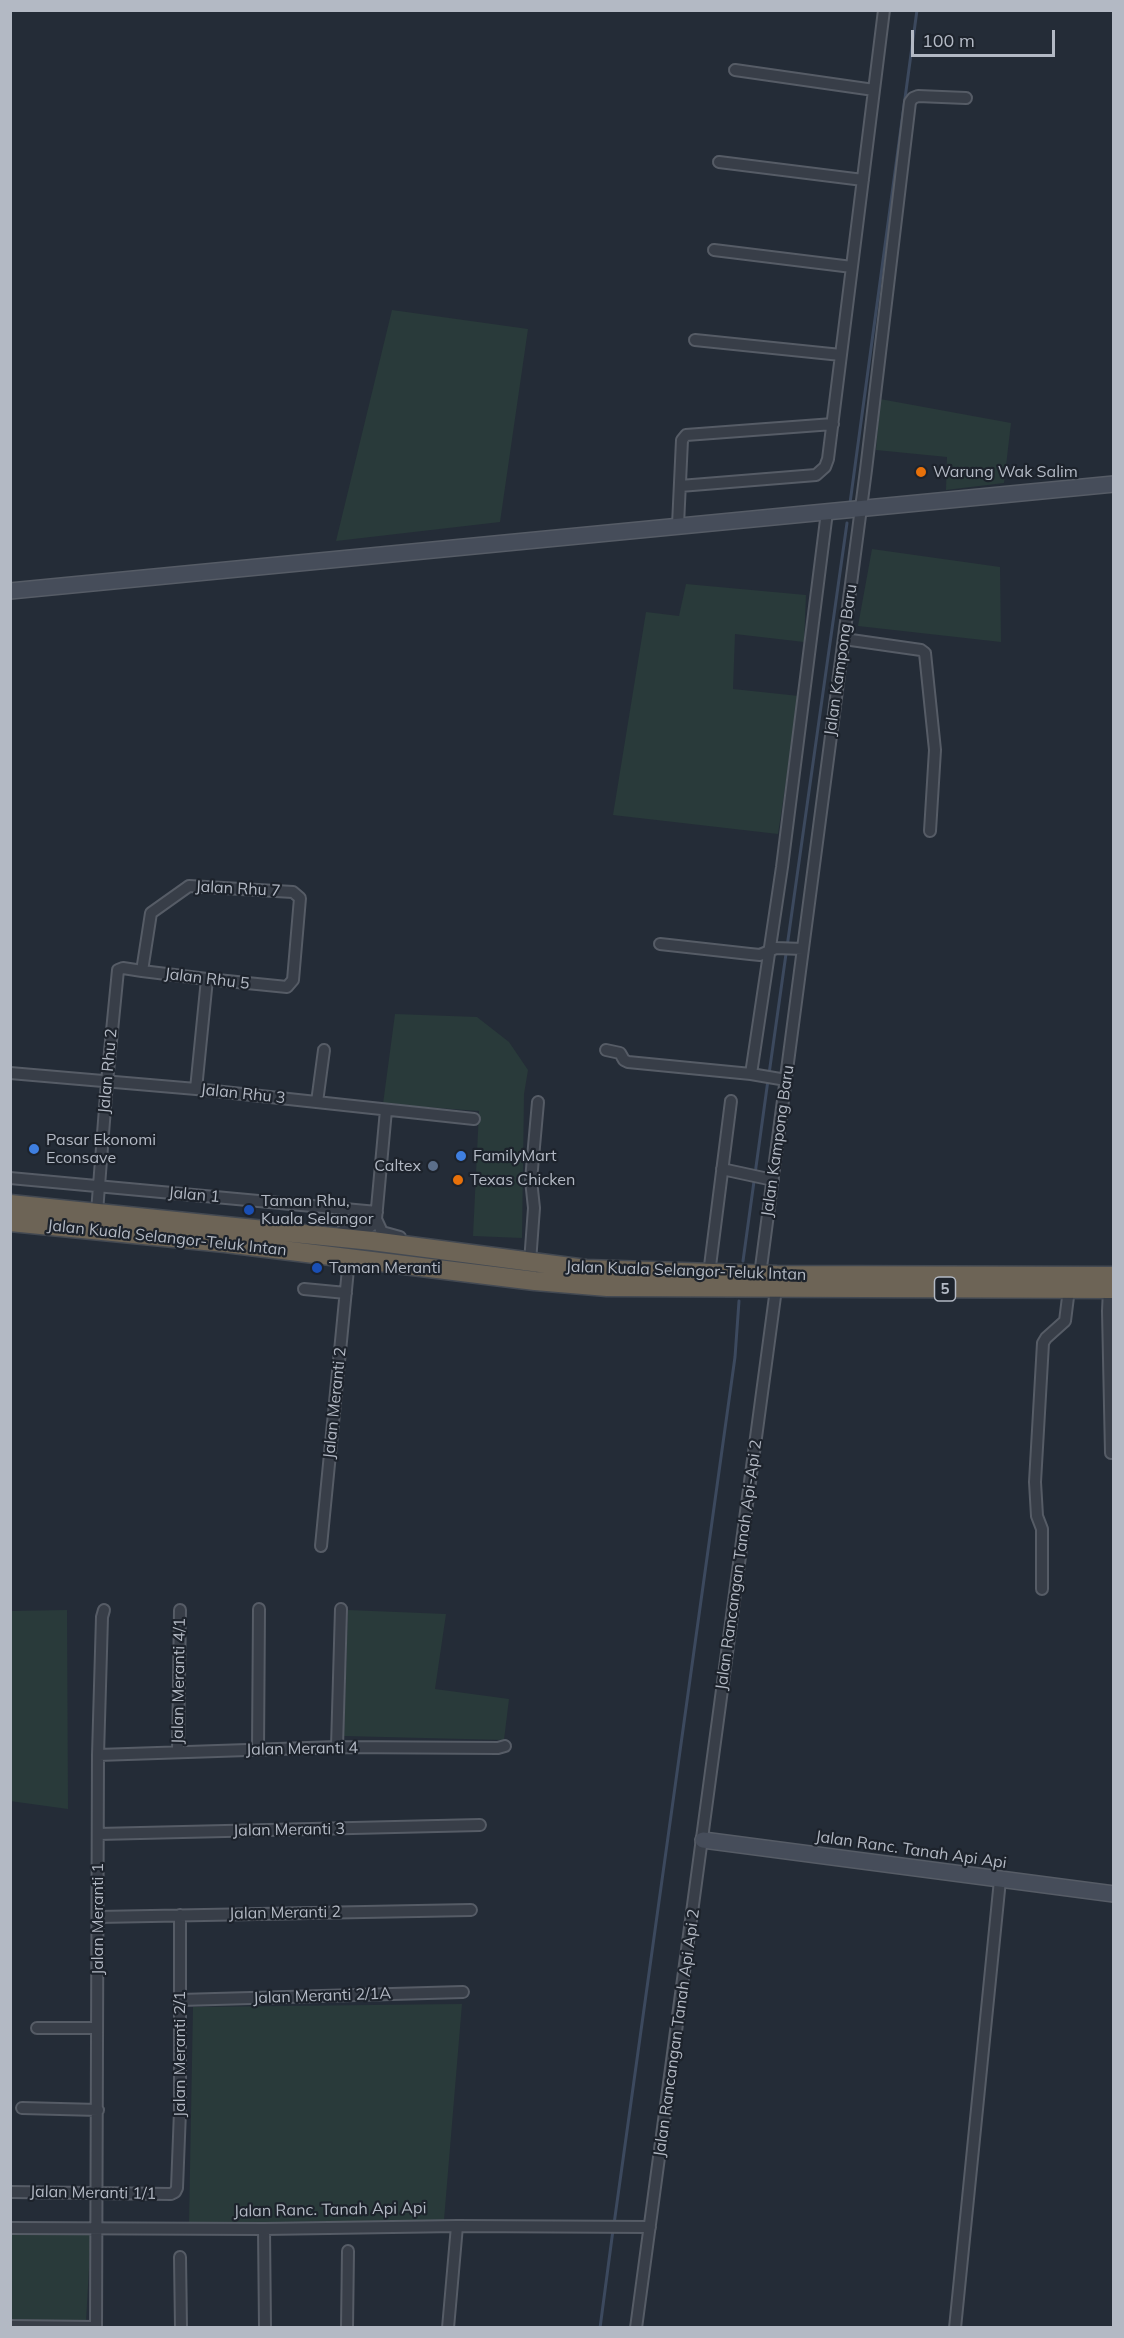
<!DOCTYPE html>
<html>
<head>
<meta charset="utf-8">
<style>
	body { margin:0 }
	#map { position:relative; width:1124px; height:2338px; overflow:hidden; background:#242c37; font-family:Mulish,sans-serif }
	canvas { display:block }
	.frame { position:absolute; inset:0; border:12px solid #b3b9c4; pointer-events:none }
	.scale { position:absolute; left:911px; top:30px; width:144px; height:27px; box-sizing:border-box; border:3px solid #b3b9c4; border-top:0; padding-left:8px; font-size:18px; line-height:21px; white-space:nowrap; color:#b3b9c4; -webkit-text-stroke:4px #1d232c; paint-order:stroke }
</style>
</head>
<body>
<div id="map">
<canvas width="1124" height="2338"></canvas>
<div class="frame"></div>
<div class="scale">100 m</div>
</div>
<script>
const c = document.querySelector('canvas').getContext('2d');
c.lineJoin = 'round';
function fillPath(path, color) { c.fillStyle = color; c.fill(path, 'evenodd'); }
const poly = rows => new Path2D(rows.map(r => 'M' + r).join(''));
function trace(path, color, width, dash) { c.strokeStyle = color; c.lineWidth = width; c.lineCap = dash ? 'butt' : 'round'; c.setLineDash(dash || []); c.stroke(path); }
function label(font, color, halo, rows, align = 'center') {
  c.font = font + ' Mulish,sans-serif'; c.lineWidth = 4.5; c.setLineDash([]); c.textBaseline = 'middle'; c.strokeStyle = halo; c.fillStyle = color; for (const [text, x, y, turn = 0] of rows) {
    c.save(); c.translate(x, y); c.rotate((+turn || 0) * Math.PI / 180); c.textAlign = isNaN(turn) ? turn : align; if (halo) c.strokeText(text, 0, 0); c.fillText(text, 0, 0); c.restore();
  }
}
const green = poly([
	[392,310,528,329,500,522,336,541],
	[880,399,1011,423,1004,483,946,490,947,457,876,450],
	[872,549,1000,567,1001,642,858,626],
	[686,584,806,595,804,642,735,634,733,689,799,696,778,834,613,815,646,612,679,616],
	[395,1014,477,1017,509,1042,528,1070,524,1094,522,1238,473,1236,479,1111,383,1104],
	[67,1610,68,1809,10,1801,11,1611],
	[348,1610,446,1614,435,1689,509,1699,504,1740,344,1736],
	[462,2004,444,2220,189,2223,193,2007],
	[11,2232,91,2232,86,2322,11,2321]
]);
const stream = poly([
	[850,503,917,10],
	[769,1074,847,523],
	[743,1261,768,1080],
	[614,2224,735,1357,739,1301],
	[600,2328,613,2230]
]);
const street = poly([
	[735,70,874,90],
	[719,162,863,180],
	[714,250,852,267],
	[695,340,841,355],
	[680,486,816,475,825,467,828,459,884,10],
	[678,525,682,440,686,435,833,424],
	[844,639,921,650,925,653,935,750,930,831],
	[660,944,750,954,760,955,776,948,803,949],
	[606,1050,620,1053,624,1060,628,1062,751,1074,786,1080],
	[10,1073,196,1089,474,1119],
	[751,1074,782,867,827,512],
	[196,1089,207,979],
	[317,1102,324,1050],
	[722,1169,773,1180],
	[10,1178,377,1212],
	[97,1212,107,1082,118,970,123,968,142,971,207,979,287,987,293,980,300,898,293,892,189,886,151,913,142,971],
	[376,1219,382,1232,400,1237],
	[343,1230,364,1231,371,1226,376,1219,386,1110],
	[530,1262,534,1208,531,1180,538,1102],
	[709,1274,731,1101],
	[760,1275,866,470,910,102,913,98,918,96,966,98],
	[304,1289,346,1293],
	[1109,1289,1108,1311,1111,1453],
	[321,1546,349,1259],
	[1042,1589,1042,1529,1037,1516,1035,1482,1043,1343,1046,1338,1065,1321,1069,1289],
	[337,1747,341,1609],
	[258,1750,259,1609],
	[178,1752,180,1610],
	[98,1755,337,1747,498,1748,505,1746],
	[98,1834,480,1825],
	[98,1917,471,1910],
	[180,2000,463,1992],
	[37,2028,97,2028],
	[22,2108,98,2110],
	[10,2192,171,2194,175,2192,177,2188,180,2111,180,1915],
	[10,2228,264,2229,457,2226,650,2227],
	[264,2229,265,2328],
	[180,2257,181,2328],
	[10,2326,96,2327],
	[96,2328,98,1755,102,1617,104,1610],
	[347,2328,348,2251],
	[448,2328,457,2226],
	[636,2328,776,1289],
	[955,2328,1000,1880]
]);
const secondary = poly([
	[10,591,1114,484],
	[703,1840,1114,1894]
]);
const highway = poly([
	[10,1204,372,1241,586,1269,777,1275,1114,1276],
	[10,1222,225,1243,535,1281,607,1287,1114,1289]
]);
const markers = [
	[921,472,6,"#e8710a"],
	[34,1149,6,"#3f7fe0"],
	[461,1156,6,"#3f7fe0"],
	[433,1166,6,"#5c6f8a"],
	[458,1180,6,"#e8710a"],
	[249,1210,6,"#1a4fb4"],
	[317,1268,6,"#1a4fb4"]
];
const shields = [
	[945,1289,21]
];
const shieldNames = [
	["5",945,1289]
];
const poiNames = [
	["Warung Wak Salim",933,472],
	["Pasar Ekonomi",46,1140],
	["Econsave",46,1158],
	["FamilyMart",473,1156],
	["Caltex",421,1166,"right"],
	["Texas Chicken",470,1180],
	["Taman Rhu,",261,1201],
	["Kuala Selangor",261,1219],
	["Taman Meranti",329,1268]
];
const streetNames = [
	["Jalan Kampong Baru",841,660,-82],
	["Jalan Rhu 7",238,889,3],
	["Jalan Rhu 5",207,979,7],
	["Jalan Rhu 2",108,1071,-85],
	["Jalan Rhu 3",243,1094,6],
	["Jalan Kampong Baru",778,1141,-82],
	["Jalan 1",194,1195,5],
	["Jalan Kuala Selangor-Teluk Intan",167,1238,6],
	["Jalan Kuala Selangor-Teluk Intan",686,1271,2],
	["Jalan Meranti 2",335,1403,-84],
	["Jalan Rancangan Tanah Api-Api 2",739,1565,-82],
	["Jalan Meranti 4/1",179,1681,-89],
	["Jalan Meranti 4",302,1749,-1],
	["Jalan Meranti 3",289,1830,-1],
	["Jalan Ranc. Tanah Api Api",911,1850,8],
	["Jalan Meranti 2",285,1913,-1],
	["Jalan Meranti 1",98,1919,-90],
	["Jalan Meranti 2/1A",322,1996,-2],
	["Jalan Rancangan Tanah Api Api 2",677,2033,-82],
	["Jalan Meranti 2/1",180,2054,-90],
	["Jalan Meranti 1/1",93,2193,1],
	["Jalan Ranc. Tanah Api Api",330,2210,-1]
];
fillPath(green, '#293a3a');
trace(stream, '#3c495e', 3);
trace(street, '#565c66', 14);
trace(secondary, '#565c66', 18);
trace(highway, '#434952', 21);
trace(street, '#383e48', 10);
trace(secondary, '#464d5a', 15);
trace(highway, '#6d6456', 18);
for (const [x, y, r, color] of markers) { const dot = new Path2D(); dot.arc(x, y, r, 0, 2 * Math.PI); c.fillStyle = color; c.fill(dot); trace(dot, '#1d232c', 2); }
for (const [x, y, w] of shields) { const box = new Path2D(); box.roundRect(x - w / 2, y - 12, w, 24, 4.5); c.fillStyle = '#1d232c'; c.fill(box); trace(box, '#b3b9c4', 1.5); }
label('bold 15px', '#b3b9c4', null, shieldNames);
label('16px', '#b3b9c4', '#1d232c', poiNames, 'left');
label('16px', '#b3b9c4', '#1d232c', streetNames);
</script>
</body>
</html>
